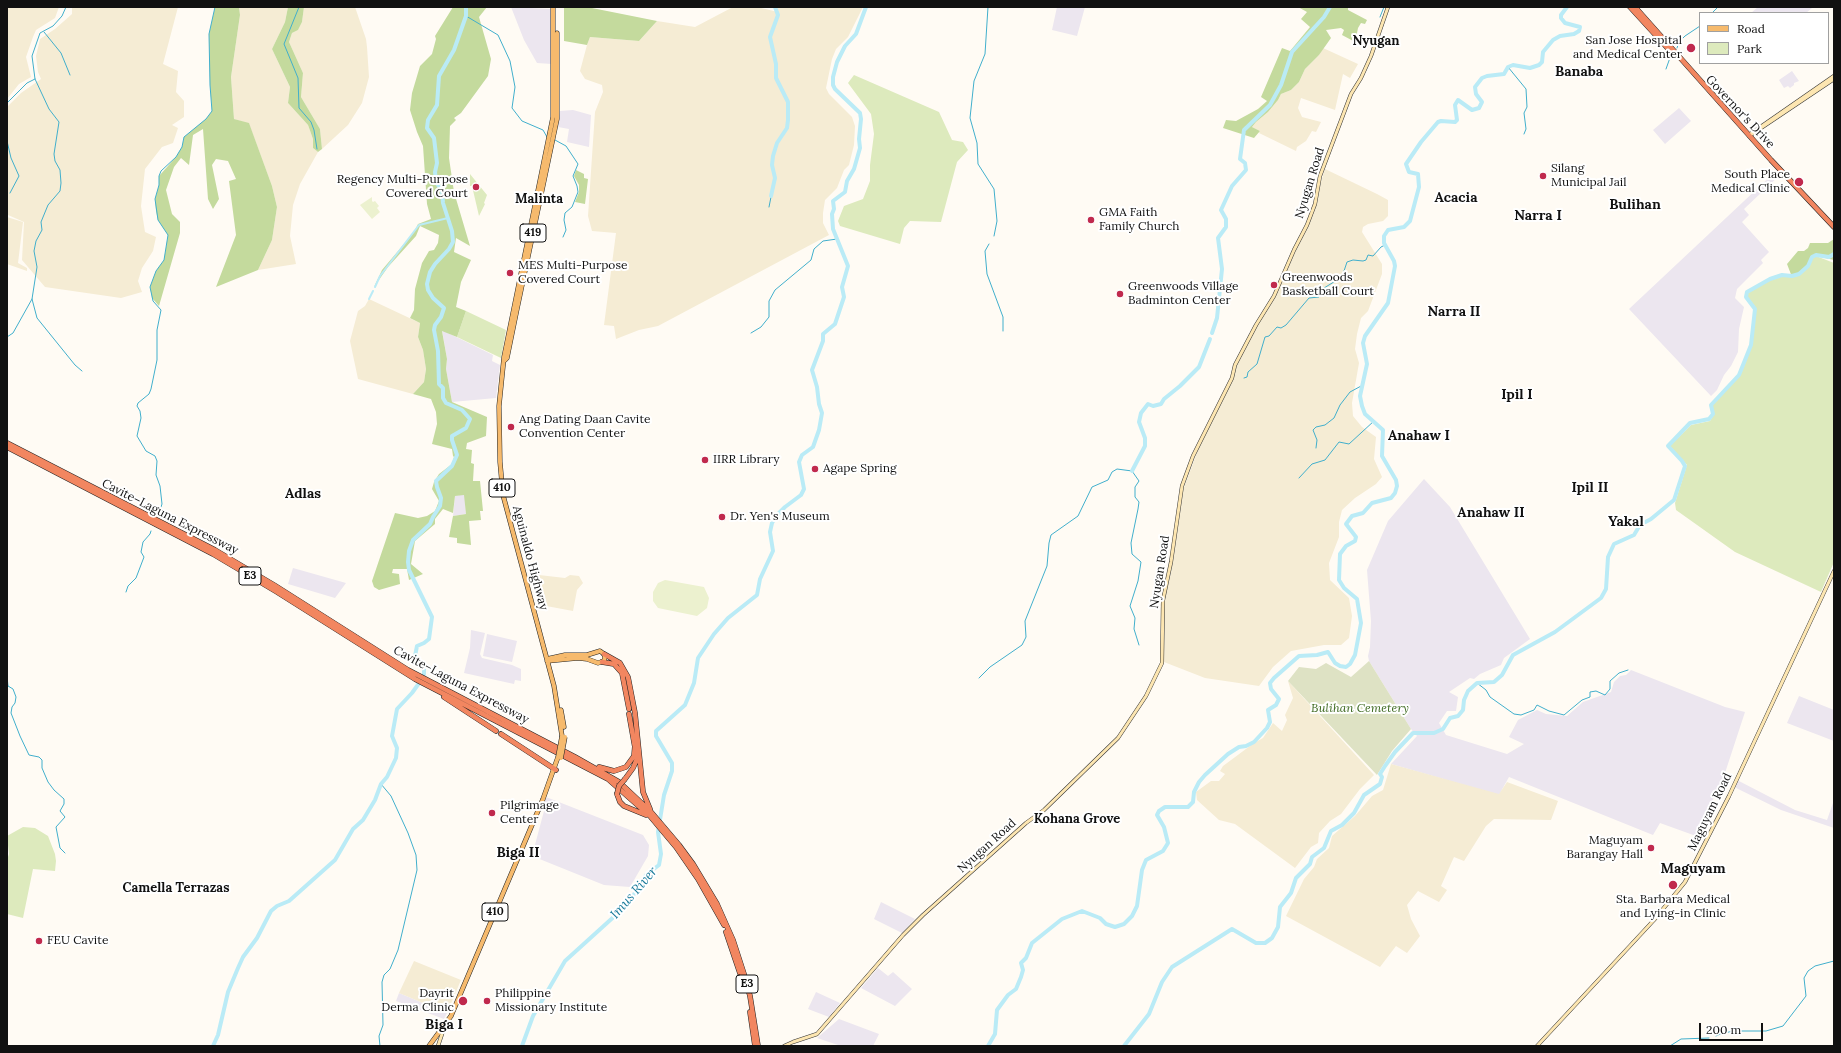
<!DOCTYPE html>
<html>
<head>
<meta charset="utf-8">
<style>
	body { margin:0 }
	#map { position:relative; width:1841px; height:1053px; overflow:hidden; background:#fffbf4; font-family:Lora,serif }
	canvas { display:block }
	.frame { position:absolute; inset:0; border:8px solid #111; pointer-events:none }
	.legend { position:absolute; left:1699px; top:12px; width:130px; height:52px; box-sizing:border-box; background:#fff; border:1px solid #a0a0a0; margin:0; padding:5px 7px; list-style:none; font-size:12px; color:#111 }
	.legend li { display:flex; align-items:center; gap:8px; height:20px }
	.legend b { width:20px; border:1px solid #a0a0a0 }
	.scale { position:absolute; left:1699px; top:1023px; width:64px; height:18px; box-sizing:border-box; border:2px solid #111; border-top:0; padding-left:5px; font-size:12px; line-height:14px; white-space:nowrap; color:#111; -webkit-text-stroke:3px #fff; paint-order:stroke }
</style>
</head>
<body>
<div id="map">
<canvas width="1841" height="1053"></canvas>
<div class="frame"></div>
<ul class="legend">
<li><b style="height:5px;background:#f6ba6d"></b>Road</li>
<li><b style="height:11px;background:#ddeabd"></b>Park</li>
</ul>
<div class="scale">200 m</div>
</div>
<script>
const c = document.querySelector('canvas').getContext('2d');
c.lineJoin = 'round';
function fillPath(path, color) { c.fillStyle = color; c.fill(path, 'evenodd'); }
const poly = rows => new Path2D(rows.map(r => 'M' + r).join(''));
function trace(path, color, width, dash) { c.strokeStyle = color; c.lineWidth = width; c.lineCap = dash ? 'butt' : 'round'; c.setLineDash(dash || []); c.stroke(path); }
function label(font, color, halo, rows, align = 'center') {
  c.font = font + ' Lora,serif'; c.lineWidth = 4; c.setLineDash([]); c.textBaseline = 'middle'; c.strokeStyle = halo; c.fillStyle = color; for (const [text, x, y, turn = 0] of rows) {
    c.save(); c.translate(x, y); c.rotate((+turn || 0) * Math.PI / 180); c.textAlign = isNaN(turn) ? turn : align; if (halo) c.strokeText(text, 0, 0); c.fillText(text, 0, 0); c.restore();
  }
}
const industrial = poly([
	[511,7,551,9,552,64,537,63,524,40],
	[1057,7,1085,7,1077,36,1052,30],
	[1758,7,1809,7,1812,8,1806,13,1751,13],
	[1792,71,1799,81,1794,83,1794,85,1790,88,1788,86,1784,88,1779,80],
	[1679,108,1691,121,1665,144,1653,130],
	[573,110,591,115,589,147,567,142,569,129,558,127,560,111],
	[1776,171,1780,175,1744,209,1749,215,1742,222,1769,252,1761,260,1763,263,1737,289,1735,298,1744,307,1739,329,1738,352,1731,366,1724,375,1717,390,1711,396,1629,309],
	[442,330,493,355,492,361,500,365,496,398,452,402,446,369,447,359],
	[1424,479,1450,507,1530,639,1504,658,1501,665,1480,674,1474,679,1470,678,1449,692,1458,697,1456,711,1447,711,1439,723,1446,735,1507,754,1524,744,1509,737,1518,720,1537,710,1546,714,1567,716,1583,702,1611,692,1614,682,1620,676,1626,675,1631,670,1725,707,1745,712,1724,776,1696,836,1660,823,1653,835,1509,777,1499,795,1391,764,1417,736,1411,729,1369,661,1368,656,1370,647,1371,621,1367,570,1388,521],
	[465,494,466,514,453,516,455,496],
	[293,568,346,583,335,598,288,584],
	[471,630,485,633,480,654,482,658,512,665,521,669,521,681,515,680,514,684,464,673,470,648],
	[487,634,517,641,512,662,483,656],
	[1799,696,1834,710,1834,741,1787,723],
	[1737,780,1795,810,1827,820,1834,800,1834,828,1781,810,1734,787],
	[546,797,643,835,649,845,648,856,630,887,604,885,532,856,544,811,541,809],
	[881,902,915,919,902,933,874,919],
	[878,968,888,976,893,972,912,989,895,1006,861,988],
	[816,992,840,1003,829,1017,808,1009],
	[399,993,447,1013,444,1019,396,1001],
	[839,1019,879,1034,873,1046,841,1046,817,1038]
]);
const farmland = poly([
	[7,7,59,7,55,18,36,30,33,37,26,57,31,77,19,84,7,99],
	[72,7,178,7,163,64,178,71,176,92,184,101,184,117,172,125,178,128,173,143,162,147,145,169,141,206,145,232,156,237,153,251,142,268,138,281,142,292,121,298,45,287,22,260,24,222,8,215,7,107,21,93,41,79,38,72,36,56,40,39,55,29,72,14],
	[239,7,288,7,285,22,272,49,290,87,288,103,308,125,313,139,313,148,318,152,300,184,293,205,290,236,296,264,258,270,272,240,277,207,272,186,249,124,234,119,231,77,240,15],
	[304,7,355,7,366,39,367,47,369,77,362,103,348,125,322,149,320,129,301,97,303,73,289,42,292,33,298,30,302,22],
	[733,7,757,7,778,12,777,7,863,7,848,37,836,49,832,59,826,88,829,94,852,117,855,126,854,145,849,165,844,170,837,188,825,200,823,213,823,223,829,235,658,326,639,330,616,339,614,326,604,325,616,233,592,231,588,216,595,112,603,92,602,85,585,79,580,71,587,45,590,37,639,41,657,21,695,27],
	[1323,48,1358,64,1350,78,1343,74,1335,110,1301,98,1298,108,1302,117,1321,122,1316,132,1312,131,1306,141,1297,147,1296,151,1259,133,1260,131,1252,127,1256,122,1268,112,1278,100,1281,94,1291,90,1299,82,1305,69,1319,55],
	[1325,169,1377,194,1388,200,1388,216,1383,221,1368,224,1363,227,1362,232,1382,264,1382,274,1368,311,1361,318,1357,334,1355,349,1359,363,1352,403,1353,416,1362,427,1376,437,1374,459,1382,477,1376,484,1355,498,1342,510,1339,522,1339,537,1329,563,1330,580,1349,598,1352,616,1349,638,1341,645,1324,645,1291,651,1273,667,1259,686,1205,678,1164,662,1164,599,1171,573,1183,490,1204,434,1251,334,1273,298,1308,224],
	[7,217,23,222,18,263,27,268,27,271,7,264],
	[369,299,420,323,418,337,423,350,426,369,424,382,413,394,358,379,350,341,358,311,365,306],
	[539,575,565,578,570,575,579,576,583,583,577,590,573,611,541,605],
	[1288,681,1374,775,1360,789,1341,814,1330,821,1319,833,1318,843,1311,847,1295,868,1235,824,1219,820,1197,800,1196,792,1211,781,1219,781,1225,774,1220,771,1223,766,1254,743,1263,738,1273,723,1282,731,1287,720,1285,715,1293,698],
	[1391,764,1499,794,1507,782,1558,801,1551,820,1494,819,1486,826,1464,861,1454,857,1441,886,1447,890,1439,902,1418,891,1407,905,1411,919,1420,936,1407,953,1396,946,1380,967,1286,916,1304,879,1314,867,1317,859,1329,848,1332,836,1355,816,1372,796,1383,790],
	[414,961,461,980,447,1013,399,993]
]);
const green = poly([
	[854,75,939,112,952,140,963,142,968,150,957,162,941,222,910,221,904,228,900,244,840,226,838,221,844,206,863,199,870,181,870,165,874,134,871,114,848,83],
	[470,174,487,195,484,203,485,204,479,216,472,186,470,186],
	[1816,256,1834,263,1834,562,1821,592,1735,552,1676,510,1675,503,1687,465,1670,446,1691,425,1710,421,1714,414,1712,405,1740,375,1751,346,1756,308,1747,297,1748,292,1771,280,1782,276,1792,277,1799,274,1809,266,1812,258],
	[466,311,506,330,501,358,457,337],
	[23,827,35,828,48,836,55,854,56,861,55,871,33,869,23,918,7,914,7,860,9,854,7,836]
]);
const forest = poly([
	[215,7,239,7,240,15,231,77,234,119,249,123,272,186,277,207,272,240,258,270,216,287,236,235,229,181,236,179,228,161,216,159,212,165,219,199,213,209,208,199,203,129,193,135,189,165,181,158,174,167,166,190,172,214,180,222,180,233,159,306,152,298,150,287,156,271,164,260,168,235,158,220,156,211,155,199,159,185,159,176,176,157,182,147,184,137,206,119,212,111,210,85,209,34],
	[288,7,304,7,302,22,298,30,292,33,289,42,303,73,301,97,320,129,322,149,318,152,313,148,313,139,308,125,288,103,290,87,272,49,285,22],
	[453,7,487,7,479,17,491,59,488,76,461,113,454,118,456,120,450,126,449,158,454,192,470,246,456,238,454,252,471,260,461,282,456,307,466,311,457,337,442,331,447,359,446,369,452,402,487,417,486,436,467,443,466,449,472,450,471,463,474,464,473,481,480,481,483,511,480,511,481,520,469,521,471,545,457,543,457,538,449,537,453,516,466,514,464,495,455,496,453,513,443,509,435,519,435,524,415,541,411,564,423,574,409,580,407,569,393,569,392,573,399,574,400,584,379,590,374,587,372,581,395,513,418,518,427,516,435,511,439,501,432,489,434,482,439,474,452,464,454,457,453,456,452,449,432,444,437,424,436,412,431,399,413,394,424,382,426,369,423,350,418,337,420,323,410,318,414,310,415,289,422,263,429,251,434,250,438,243,439,235,420,226,416,236,388,267,374,287,382,270,414,232,418,224,431,219,427,204,423,146,417,132,410,110,412,93,420,66,432,54,436,39,435,36],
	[564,7,587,7,657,21,639,41,590,37,587,45,564,41],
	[1298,7,1348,7,1348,10,1367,20,1365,24,1361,23,1358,28,1356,38,1358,40,1357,43,1342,35,1344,30,1341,28,1326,30,1331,38,1319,55,1305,69,1299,82,1291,90,1281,94,1278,100,1268,112,1256,122,1252,127,1260,131,1254,138,1223,128,1226,120,1236,121,1258,109,1267,101,1261,97,1282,48,1290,51,1310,27,1301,19,1307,12],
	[576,170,584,174,584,178,588,179,585,204,575,202,579,192,579,185,574,176],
	[1834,239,1834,260,1816,256,1812,258,1809,266,1799,274,1792,277,1787,264,1798,251,1804,251,1808,248,1810,243,1828,243]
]);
const cemetery = poly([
	[1369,661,1411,729,1392,751,1377,775,1288,681,1299,667,1316,669,1326,663,1351,677]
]);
const pitch = poly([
	[372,197,372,201,373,202,375,201,379,206,377,208,380,212,372,219,360,205],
	[665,580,704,587,709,598,707,608,697,616,658,608,653,601,653,592,658,583]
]);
const stream = poly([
	[66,7,62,16,53,26,40,33,32,56,35,79,49,109,59,122,54,154,55,161,60,170,61,183,60,191,48,205,41,222,42,230,36,241,34,251,37,267,32,299,37,318,75,365,82,371],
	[299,7,284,44,298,78,299,108,311,122,314,130,317,149],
	[988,7,985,54,974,81,970,118,977,143,978,164,994,189,997,221,994,236],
	[1712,13,1718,7],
	[466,16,498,35,510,61,515,87,512,108,522,121,543,130,547,137],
	[1380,17,1384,7],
	[44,32,61,53,70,75],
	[1677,48,1679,42,1685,36,1700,26],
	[1508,67,1526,89,1527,107,1524,113,1526,129,1524,134],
	[1666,69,1671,55],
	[7,103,27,83,35,79],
	[555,140,566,146,578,164,573,176,577,186,578,192,572,207,565,213,564,220,566,230,563,237],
	[7,141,11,158,19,176,10,193],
	[769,207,771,197],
	[989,244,985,251,987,274,1003,317,1003,331],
	[751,333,761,327,769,317,769,301,775,290,811,260,814,249,823,241,837,239],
	[7,337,13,333,32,299],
	[1244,378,1247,377,1248,372,1257,364,1265,337,1269,336,1277,327,1281,328,1286,325,1309,298,1319,297,1324,288,1342,277,1347,262,1353,260,1363,261,1366,260,1368,255,1373,256,1381,247,1385,245],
	[1316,448,1317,440,1313,430,1316,427,1325,425,1334,418,1340,405,1350,392,1363,385],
	[1299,478,1312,464,1325,460,1339,442,1349,444,1374,421],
	[159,513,162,504,160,486,156,475,157,461,155,456,146,451,137,436,141,418,140,411,137,406,138,403,149,394,151,389,157,360,157,330,161,310,153,301,150,287,156,271,164,260,168,235,158,220,155,199,159,185,159,176,161,171,176,157,182,147,184,137,206,119,212,111,210,85,209,34,215,7],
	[126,592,128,586,136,578,144,557,141,552,143,542,150,534,151,531],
	[7,676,8,686,13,689,16,697,15,703,12,707,11,713,20,736,29,755,39,757,42,760,42,768,48,782,54,790,64,799,64,804,60,811,65,817,56,827,60,848,65,853],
	[979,678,990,667,1022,645,1026,637,1025,621,1047,566,1049,543,1051,535,1078,516,1092,487,1108,480,1112,472,1117,469,1132,471,1139,481,1135,487,1135,497,1139,502,1138,509,1131,543,1132,554,1141,562,1138,581,1130,606,1135,618,1134,629,1139,645],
	[1477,683,1486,690,1490,697,1514,714,1521,715,1534,710,1537,705,1549,711,1564,715,1582,700,1590,697,1590,692,1596,691,1605,695,1610,689,1610,681,1619,673,1628,670],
	[1716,1036,1722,1033,1736,1031,1766,1031,1783,1026,1806,996,1804,978,1808,971,1815,966,1834,961],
	[380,1046,379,1036,383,1025,382,982,384,975,390,969,398,950,417,870,416,855,408,833,391,796,381,784],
	[1670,1046,1681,1039,1709,1038]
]);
const canal = poly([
	[375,287,380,276,419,225,448,218],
	[369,299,373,291]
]);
const river = poly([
	[771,196,775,178,772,165,773,156,777,143,787,128,788,120,788,102,776,78,776,64,770,37,778,15,775,7],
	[1212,333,1217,318,1222,269,1218,238,1226,227,1226,219,1221,210,1232,186,1246,170,1245,163,1240,159,1244,130,1270,105,1281,85,1292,52,1324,17,1330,7],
	[1132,471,1145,446,1145,438,1139,422,1141,413,1148,404,1153,406,1161,404,1164,399,1180,386,1199,367,1210,339],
	[213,1046,218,1035,228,992,238,968,243,957,257,938,271,911,277,906,289,901,335,860,353,829,363,820,375,800,381,784,387,777,396,758,397,748,392,736,397,709,412,693,422,679,424,674,424,666,415,656,417,646,424,643,429,639,432,617,409,570,408,562,409,551,413,540,430,524,433,517,440,506,441,498,437,487,436,481,452,466,457,455,452,440,452,436,466,428,470,419,462,410,446,403,443,398,443,388,439,384,438,351,434,330,435,325,441,317,444,308,433,298,428,290,427,284,430,272,435,264,449,249,453,242,452,231,443,203,442,191,436,182,435,172,437,163,434,138,427,128,428,120,437,105,439,76,454,50,466,16,466,7],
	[522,1046,533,1016,565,961,618,913,635,893,646,875,659,865,661,854,658,832,664,795,672,771,672,763,656,736,656,731,685,705,694,683,698,658,714,634,728,618,757,595,760,579,773,551,770,532,772,523,776,516,785,507,801,495,804,489,799,462,802,455,813,447,819,430,822,413,819,404,817,387,812,370,823,341,823,334,835,324,844,297,842,287,848,266,833,229,832,214,834,209,833,201,845,192,847,181,854,169,860,148,859,139,861,119,860,113,835,89,833,85,833,77,837,62,845,46,856,34,866,7],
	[988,1046,995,1034,997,1010,1008,995,1016,989,1021,977,1023,970,1021,963,1026,958,1032,943,1062,919,1082,911,1100,918,1106,924,1115,927,1124,924,1132,916,1137,906,1142,870,1146,860,1163,851,1168,843,1164,827,1157,815,1159,811,1165,807,1188,807,1193,802,1194,792,1199,782,1205,775,1228,754,1239,747,1246,746,1254,742,1267,728,1270,722,1268,710,1276,705,1279,699,1271,689,1270,683,1274,678,1299,656,1317,655,1328,652,1335,663,1340,666,1346,667,1350,664,1355,655,1361,623,1357,599,1344,588,1339,580,1340,554,1346,546,1355,541,1356,537,1346,524,1352,516,1363,513,1372,503,1391,498,1395,493,1397,486,1396,480,1382,456,1383,430,1365,414,1362,406,1360,396,1367,364,1363,343,1365,336,1388,303,1395,266,1394,261,1384,243,1384,236,1388,230,1404,227,1410,221,1419,187,1418,174,1409,172,1406,164,1421,142,1438,122,1441,121,1455,122,1457,120,1455,105,1458,100,1472,110,1479,108,1482,102,1476,94,1475,87,1482,78,1487,76,1504,74,1508,67,1513,65,1530,68,1539,65,1542,62,1543,52,1553,40,1560,36,1574,34,1579,31,1580,27,1565,23,1561,18,1561,15,1567,7],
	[1124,1046,1149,1014,1162,982,1172,967,1232,929,1256,943,1265,943,1272,938,1278,927,1280,907,1291,893,1296,878,1310,864,1312,857,1324,848,1331,831,1342,825,1354,813,1364,795,1380,784,1382,777,1380,774,1385,766,1395,752,1413,733,1434,733,1443,729,1450,718,1458,716,1463,710,1464,700,1468,691,1477,683,1494,682,1502,675,1513,655,1555,632,1601,598,1606,589,1608,557,1614,544,1634,535,1640,525,1651,519,1674,500,1685,466,1682,461,1668,446,1690,423,1709,419,1713,414,1711,405,1739,375,1751,345,1755,309,1746,297,1747,292,1770,279,1782,275,1792,276,1799,274,1808,266,1812,257,1816,255,1829,257,1834,254]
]);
const secondary = poly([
	[1749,135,1834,76],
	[1749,136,1834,79],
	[438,1046,445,1025],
	[784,1046,793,1042,817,1034,903,935,923,915,1026,823,1044,810,1118,738,1146,696,1162,663,1163,600,1171,562,1182,486,1193,456,1232,378,1235,365,1256,325,1274,296,1294,250,1307,225,1315,204,1320,176,1351,94,1361,78,1371,56,1388,7],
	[1537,1046,1654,920,1685,882,1729,796,1834,571]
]);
const primary = poly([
	[553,7,553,117,504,357,499,406,500,462,503,495,554,686,562,736],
	[505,360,507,358,517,309,557,119,557,33],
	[547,659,565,655,587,655,600,651,604,654,605,657,604,661,598,663,587,659,578,658,547,661],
	[561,710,564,727],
	[429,1046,451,1016,543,799,558,757]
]);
const highway = poly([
	[1630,7,1672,53],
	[1635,7,1771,160,1834,227],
	[7,443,215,550,274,585,408,670,575,757,619,782,651,812,679,845,693,864,717,904,733,940,744,974,750,996,758,1046],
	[7,447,213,554,277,592,415,679,608,779,650,816,676,847,698,879,724,925],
	[604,654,620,663,628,677,635,713,643,792,650,809],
	[602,662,614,664,622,673,629,709],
	[444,697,496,731],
	[501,734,556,770],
	[599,767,614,771,626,767,634,756,635,744],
	[625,779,633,768,637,759,629,714],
	[617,794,620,802,624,806,646,815],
	[726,932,744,985],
	[750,1012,755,1046]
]);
const primaryBridge = poly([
	[558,757,562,736],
	[561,758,565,737]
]);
const highwayBridge = poly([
	[617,794,619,786,625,779]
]);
const markers = [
	[1691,48,5,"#c0294d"],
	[1543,176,4,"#c0294d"],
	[1799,182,5,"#c0294d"],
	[476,187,4,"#c0294d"],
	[1091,220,4,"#c0294d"],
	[510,273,4,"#c0294d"],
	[1274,285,4,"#c0294d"],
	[1120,294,4,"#c0294d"],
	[511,427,4,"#c0294d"],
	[705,460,4,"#c0294d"],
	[815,469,4,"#c0294d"],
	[722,517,4,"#c0294d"],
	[492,813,4,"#c0294d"],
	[1651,848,4,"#c0294d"],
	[1673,885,5,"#c0294d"],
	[39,941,4,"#c0294d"],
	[463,1001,5,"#c0294d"],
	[487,1001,4,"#c0294d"]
];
const shields = [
	[533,233,26],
	[502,488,26],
	[250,576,22],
	[495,912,26],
	[747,984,22]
];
const shieldNames = [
	["419",533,233],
	["410",502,488],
	["E3",250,576],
	["410",495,912],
	["E3",747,984]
];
const poiNames = [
	["San Jose Hospital",1682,41,"right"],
	["and Medical Center",1682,55,"right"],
	["Silang",1551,169],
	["Municipal Jail",1551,183],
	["South Place",1790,175,"right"],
	["Medical Clinic",1790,189,"right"],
	["Regency Multi-Purpose",468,180,"right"],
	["Covered Court",468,194,"right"],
	["GMA Faith",1099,213],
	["Family Church",1099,227],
	["MES Multi-Purpose",518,266],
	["Covered Court",518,280],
	["Greenwoods",1282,278],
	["Basketball Court",1282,292],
	["Greenwoods Village",1128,287],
	["Badminton Center",1128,301],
	["Ang Dating Daan Cavite",519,420],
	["Convention Center",519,434],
	["IIRR Library",713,460],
	["Agape Spring",823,469],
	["Dr. Yen's Museum",730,517],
	["Pilgrimage",500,806],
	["Center",500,820],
	["Maguyam",1643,841,"right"],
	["Barangay Hall",1643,855,"right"],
	["Sta. Barbara Medical",1673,900,"center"],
	["and Lying-in Clinic",1673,914,"center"],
	["FEU Cavite",47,941],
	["Dayrit",454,994,"right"],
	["Derma Clinic",454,1008,"right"],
	["Philippine",495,994],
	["Missionary Institute",495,1008]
];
const streetNames = [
	["Governor's Drive",1740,112,47],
	["Nyugan Road",1310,183,-73],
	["Cavite–Laguna Expressway",170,517,27],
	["Aguinaldo Highway",530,558,75],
	["Nyugan Road",1160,572,-81],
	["Cavite–Laguna Expressway",461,685,28],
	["Maguyam Road",1710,812,-64],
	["Nyugan Road",987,846,-42]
];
const parkNames = [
	["Bulihan Cemetery",1360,709]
];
const neighbourhoodNames = [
	["Nyugan",1376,41],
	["Malinta",539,199],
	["Kohana Grove",1077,819],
	["Camella Terrazas",176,888]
];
const waterNames = [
	["Imus River",634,893,-49]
];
const quarterNames = [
	["Banaba",1579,72],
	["Acacia",1456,198],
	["Bulihan",1635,205],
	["Narra I",1538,216],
	["Narra II",1454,312],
	["Ipil I",1517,395],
	["Anahaw I",1419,436],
	["Ipil II",1590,488],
	["Adlas",303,494],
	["Anahaw II",1491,513],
	["Yakal",1626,522],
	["Biga II",518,853],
	["Maguyam",1693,869],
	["Biga I",444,1025]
];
fillPath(industrial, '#ece6ef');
fillPath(farmland, '#f5ecd4');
fillPath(green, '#ddeabd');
fillPath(forest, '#c4da9d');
fillPath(cemetery, '#dee2c4');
fillPath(pitch, '#ecf1cf');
trace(stream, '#41afcc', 1);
trace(canal, '#baebf6', 2);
trace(river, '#baebf6', 4);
trace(secondary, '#333', 4);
trace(primary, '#222', 5);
trace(highway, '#222', 5.5);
trace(secondary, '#fde6b1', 3);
trace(primary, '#f6ba6d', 4);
trace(highway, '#f28660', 4.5);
trace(primaryBridge, '#222', 5, []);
trace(highwayBridge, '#222', 5.5, []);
trace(primaryBridge, '#f6ba6d', 4);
trace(highwayBridge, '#f28660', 4.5);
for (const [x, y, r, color] of markers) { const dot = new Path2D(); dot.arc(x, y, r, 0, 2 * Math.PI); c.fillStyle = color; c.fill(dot); trace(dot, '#fff', 1.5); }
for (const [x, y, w] of shields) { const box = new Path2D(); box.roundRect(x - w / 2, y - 9, w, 18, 3); c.fillStyle = '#fff'; c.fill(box); trace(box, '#111', 1); }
label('bold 11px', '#111', null, shieldNames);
label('12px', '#111', '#fff', poiNames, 'left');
label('12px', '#111', '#fff', streetNames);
label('italic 12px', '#3d6920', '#fff', parkNames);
label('bold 13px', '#111', '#fff', neighbourhoodNames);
label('italic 13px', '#1a7b9b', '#fff', waterNames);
label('bold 14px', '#111', '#fff', quarterNames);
</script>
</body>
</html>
